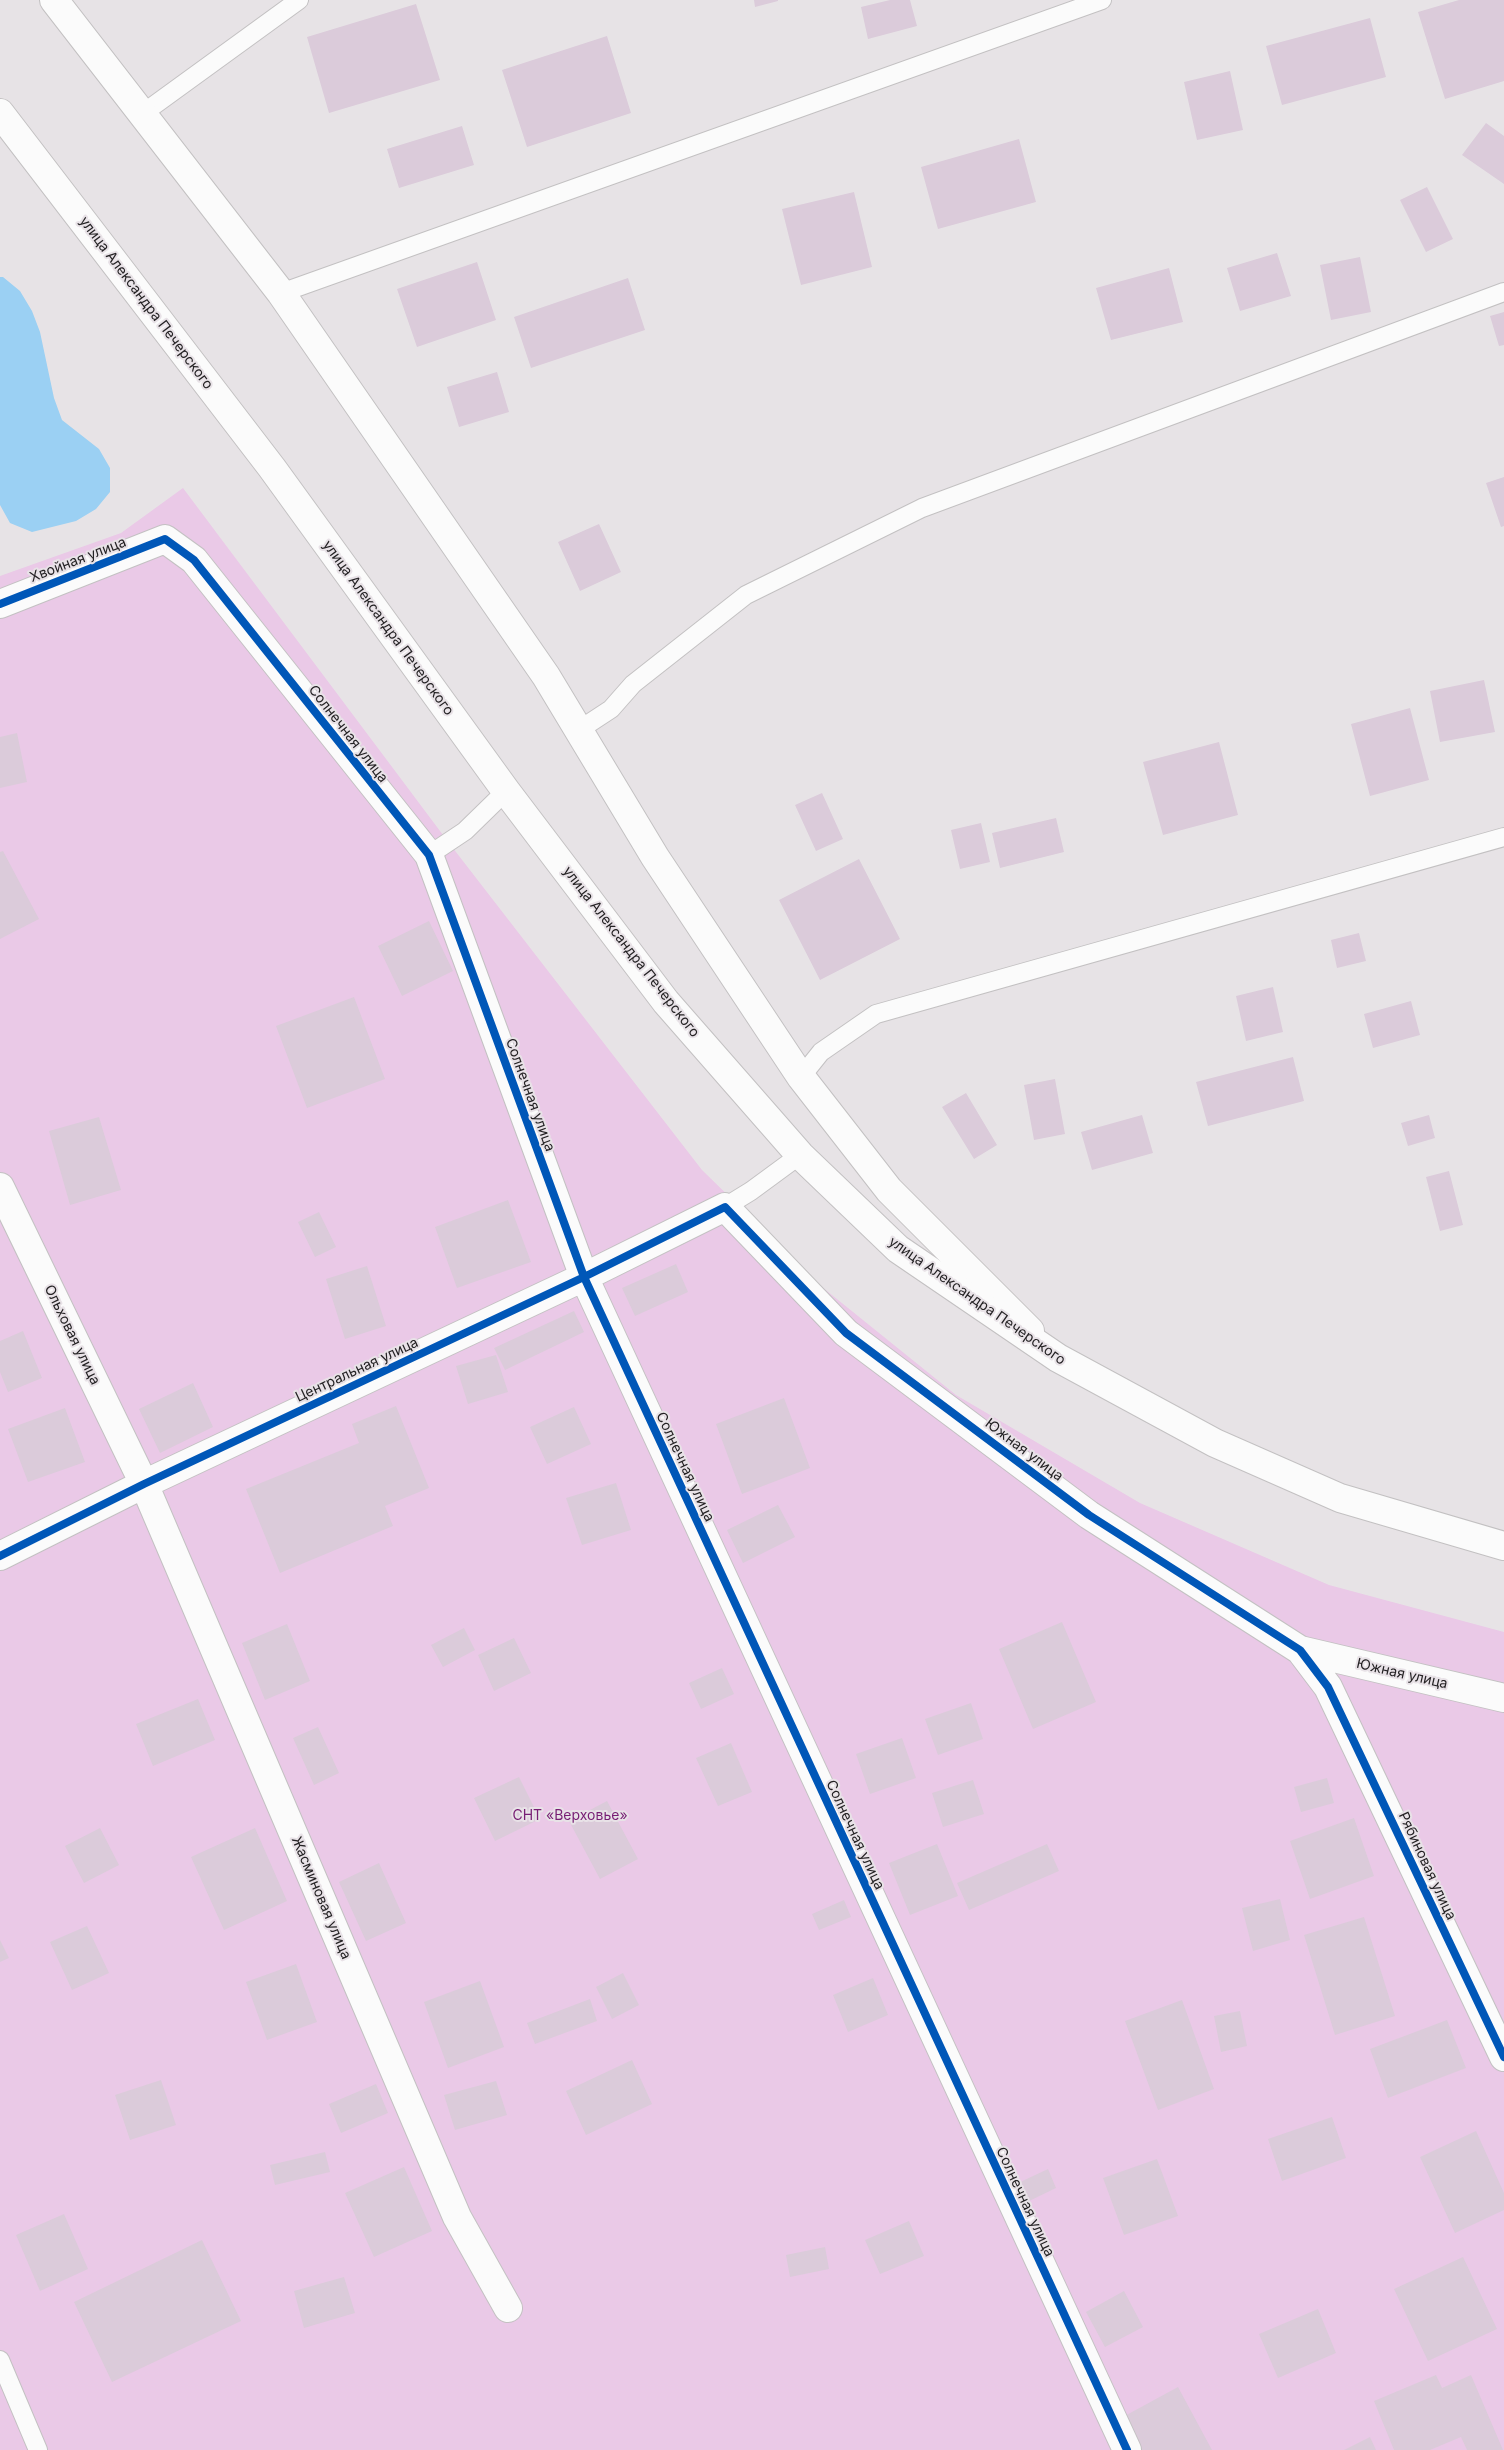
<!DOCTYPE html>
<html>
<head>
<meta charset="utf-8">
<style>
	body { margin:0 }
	canvas { display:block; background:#e7e3e6 }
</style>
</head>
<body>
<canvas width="1504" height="2450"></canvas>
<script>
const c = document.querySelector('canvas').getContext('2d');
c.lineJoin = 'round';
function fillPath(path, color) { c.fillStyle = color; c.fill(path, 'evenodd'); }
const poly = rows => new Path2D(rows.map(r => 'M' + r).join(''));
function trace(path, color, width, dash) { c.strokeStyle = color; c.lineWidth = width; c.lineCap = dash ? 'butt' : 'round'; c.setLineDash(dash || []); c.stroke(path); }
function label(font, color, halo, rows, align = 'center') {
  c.font = font + ' Inter,sans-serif'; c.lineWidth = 4; c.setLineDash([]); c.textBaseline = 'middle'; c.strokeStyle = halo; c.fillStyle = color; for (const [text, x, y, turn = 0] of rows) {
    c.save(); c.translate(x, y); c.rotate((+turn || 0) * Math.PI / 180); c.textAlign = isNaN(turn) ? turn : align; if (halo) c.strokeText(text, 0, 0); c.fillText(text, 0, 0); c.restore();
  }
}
const green = poly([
	[183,488,449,843,702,1170,822,1287,956,1395,1140,1503,1329,1585,1504,1632,1504,2450,0,2450,0,576,121,533]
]);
const water = poly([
	[0,277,3,277,20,291,32,311,40,332,54,398,62,420,99,449,110,468,110,492,96,509,76,521,32,532,10,523,0,505]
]);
const building = poly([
	[754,0,778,0,778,1,755,7],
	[890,0,910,0,917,26,868,39,861,7],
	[1459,0,1504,0,1504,81,1445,99,1418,12],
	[416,4,440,80,329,113,307,37],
	[1370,18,1386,77,1282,105,1266,46],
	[607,36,631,113,527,147,502,70],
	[1230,71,1243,130,1197,140,1184,82],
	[1486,123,1504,136,1504,184,1462,155],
	[462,126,474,165,399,188,387,149],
	[1019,139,1036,202,938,229,921,167],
	[1427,187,1453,239,1426,252,1400,200],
	[854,192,872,267,801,285,782,209],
	[1277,253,1291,296,1240,311,1227,268],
	[1360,257,1371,312,1331,320,1320,265],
	[477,262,496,320,417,347,397,289],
	[1169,268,1183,322,1111,340,1096,288],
	[628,278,645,330,531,368,514,317],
	[1504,312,1504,345,1499,346,1490,316],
	[497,372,509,412,459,427,447,387],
	[1504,477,1504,526,1501,527,1486,483],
	[599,524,621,572,580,591,558,542],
	[1484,680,1495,732,1440,742,1430,691],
	[1410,708,1429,780,1370,796,1351,724],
	[17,733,27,782,0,788,0,737],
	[1219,742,1238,815,1163,835,1143,762],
	[822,793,843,839,816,851,795,805],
	[1056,818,1064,852,1000,868,992,833],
	[981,823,990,862,960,869,951,830],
	[3,851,39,919,0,939,0,852],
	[859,859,900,939,820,980,779,900],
	[429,921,453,971,402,996,378,946],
	[1359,933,1366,961,1337,968,1331,940],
	[1273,987,1283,1032,1246,1041,1236,996],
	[354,997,385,1079,307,1108,276,1026],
	[1411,1001,1420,1035,1373,1048,1364,1014],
	[1293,1057,1304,1101,1208,1126,1196,1082],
	[1055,1079,1065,1134,1034,1140,1024,1085],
	[966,1093,997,1145,974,1159,942,1107],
	[1142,1115,1153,1153,1092,1170,1081,1132],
	[1429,1115,1435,1138,1408,1146,1401,1123],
	[99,1117,121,1190,70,1205,49,1131],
	[1449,1171,1463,1225,1440,1231,1426,1177],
	[508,1200,531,1262,457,1288,435,1227],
	[319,1212,336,1247,315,1257,298,1222],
	[676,1264,688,1292,635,1316,622,1288],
	[367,1266,386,1326,345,1339,326,1279],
	[574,1311,584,1332,505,1370,494,1348],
	[23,1331,42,1378,8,1392,0,1372,0,1341],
	[496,1355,508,1392,468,1404,456,1366],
	[193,1383,213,1427,160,1453,139,1409],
	[784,1398,810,1468,742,1494,716,1424],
	[396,1406,429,1488,385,1506,393,1526,280,1573,246,1489,359,1443,352,1424],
	[574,1407,591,1444,547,1464,530,1427],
	[65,1408,85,1462,28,1482,8,1429],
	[616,1483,631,1530,582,1545,566,1498],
	[778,1505,795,1537,743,1563,727,1530],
	[1062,1622,1096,1702,1033,1729,999,1649],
	[287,1624,310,1681,265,1700,242,1643],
	[464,1628,475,1650,443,1667,431,1645],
	[514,1638,531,1673,494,1691,478,1655],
	[722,1668,734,1694,701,1709,689,1683],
	[198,1699,215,1740,153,1766,136,1724],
	[971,1703,983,1739,938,1755,925,1719],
	[318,1727,339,1773,314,1785,293,1738],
	[902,1738,916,1778,870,1794,856,1754],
	[731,1743,752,1792,718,1806,696,1758],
	[519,1777,540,1819,495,1841,474,1798],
	[1327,1778,1334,1803,1301,1812,1294,1787],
	[973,1780,984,1814,943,1827,932,1793],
	[607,1801,638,1859,600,1879,569,1821],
	[1354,1818,1374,1876,1310,1899,1290,1841],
	[100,1828,119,1865,84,1883,65,1846],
	[255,1828,287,1901,224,1930,191,1857],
	[937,1844,958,1896,910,1915,889,1863],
	[1047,1844,1059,1871,969,1910,957,1883],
	[379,1863,406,1923,366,1941,339,1882],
	[1280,1899,1290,1940,1253,1951,1242,1908],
	[844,1900,851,1917,819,1930,812,1914],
	[1364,1917,1395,2016,1335,2035,1304,1935],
	[87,1926,109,1973,72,1990,50,1942],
	[0,1940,9,1958,0,1962],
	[296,1964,317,2022,267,2040,246,1982],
	[623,1973,639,2005,612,2019,596,1987],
	[873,1978,888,2015,848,2032,833,1995],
	[480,1981,504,2047,448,2068,424,2002],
	[590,1999,597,2021,535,2044,527,2023],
	[1182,2000,1214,2089,1158,2110,1125,2021],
	[1240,2011,1247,2046,1221,2052,1214,2016],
	[1447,2020,1466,2068,1388,2098,1370,2049],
	[632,2060,652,2104,586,2135,566,2091],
	[161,2080,176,2125,130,2140,115,2095],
	[496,2081,507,2115,455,2130,444,2095],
	[376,2084,388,2113,341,2133,329,2104],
	[1332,2117,1346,2158,1282,2181,1268,2139],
	[1476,2131,1504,2193,1504,2210,1455,2233,1420,2157],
	[325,2152,330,2172,275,2185,270,2165],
	[1157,2159,1178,2216,1124,2235,1103,2178],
	[404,2167,432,2231,374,2257,345,2193],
	[1048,2169,1056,2188,1025,2203,1016,2184],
	[64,2214,88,2269,40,2291,16,2235],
	[909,2221,924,2256,880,2274,865,2240],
	[202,2240,241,2321,112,2382,74,2302],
	[825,2247,829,2269,790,2277,786,2255],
	[1463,2257,1497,2329,1428,2361,1394,2289],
	[344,2277,355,2313,304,2328,294,2291],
	[1124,2291,1143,2327,1105,2347,1086,2312],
	[1318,2309,1336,2353,1278,2378,1259,2334],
	[1436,2375,1442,2388,1471,2375,1503,2450,1467,2450,1461,2437,1430,2450,1394,2450,1374,2401],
	[1178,2387,1212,2450,1138,2450,1121,2418],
	[1370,2437,1376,2450,1344,2450]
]);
const service = poly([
	[142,114,299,0],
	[281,293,1102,0],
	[579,730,611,709,633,684,746,595,922,508,1504,292],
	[429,855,465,831,506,791],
	[801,1077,821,1052,876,1014,1504,837],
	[725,1207,751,1191,800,1155],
	[0,2360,38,2450]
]);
const minor = poly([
	[54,0,281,293,546,676,655,857,801,1077,889,1190,1030,1331],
	[0,604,165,539,194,560,429,855,584,1277,1127,2450],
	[0,1187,144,1484,457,2217,508,2308],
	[0,1556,144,1484,584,1277,725,1207,846,1333,1089,1515,1300,1650,1328,1687,1504,2057],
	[1300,1650,1504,1698]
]);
const secondary = poly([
	[0,113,272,468,506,791,666,1002,800,1155,898,1249,1058,1358,1215,1443,1340,1498,1504,1546]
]);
const cycleway = poly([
	[0,604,165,539,194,560,429,855,584,1277,1127,2450],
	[0,1556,144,1484,584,1277,725,1207,846,1333,1089,1515,1300,1650,1328,1687,1504,2057]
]);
const streetNames = [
	["улица Александра Печерского",146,303,53],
	["Хвойная улица",78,560,-21],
	["улица Александра Печерского",388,628,54],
	["Солнечная улица",348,734,52],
	["улица Александра Печерского",631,952,52],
	["Солнечная улица",530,1095,70],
	["улица Александра Печерского",977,1301,35],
	["Ольховая улица",72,1335,64],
	["Центральная улица",357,1370,-25],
	["Южная улица",1024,1450,37],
	["Солнечная улица",685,1467,65],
	["Южная улица",1402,1674,13],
	["Солнечная улица",855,1835,65],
	["Рябиновая улица",1427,1866,65],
	["Жасминовая улица",321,1898,67],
	["Солнечная улица",1025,2202,65]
];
const parkNames = [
	["СНТ «Верховье»",570,1816]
];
fillPath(green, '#eac9e7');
fillPath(water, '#9bd0f3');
fillPath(building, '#dbcbda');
trace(service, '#c3c1c2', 20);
trace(minor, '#c3c1c2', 30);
trace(secondary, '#c3c1c2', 30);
trace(service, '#fbfbfb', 18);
trace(minor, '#fbfbfb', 28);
trace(secondary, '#fbfbfb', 28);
trace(cycleway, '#0057b8', 8);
label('14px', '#242224', '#e8e2e7', streetNames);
label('14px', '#771e74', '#e8e2e7', parkNames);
</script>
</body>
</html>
